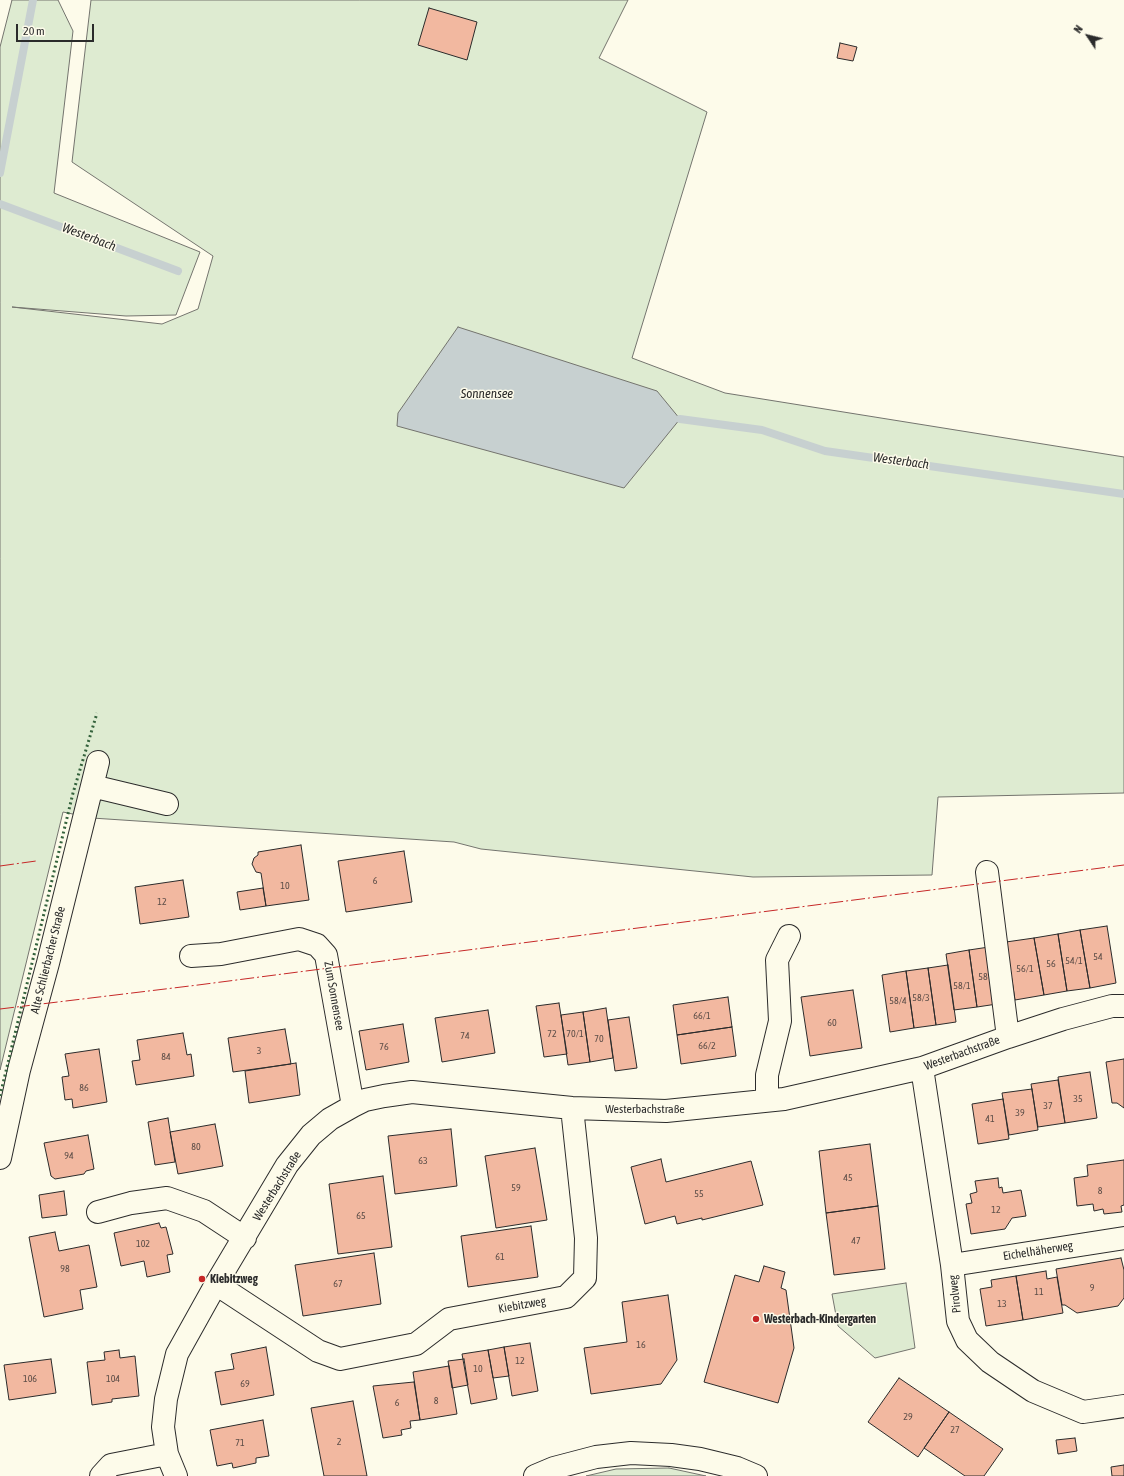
<!DOCTYPE html>
<html>
<head>
<meta charset="utf-8">
<style>
	body { margin:0 }
	#map { position:relative; width:1124px; height:1476px; overflow:hidden; background:#fdfbea; font-family:"Asap Condensed",sans-serif }
	canvas { display:block }
	.north { position:absolute; left:1068px; top:16px; width:40px; height:40px; -webkit-text-stroke:3px #fdfbea; paint-order:stroke; rotate:305deg; font-size:11px; font-weight:700; line-height:16px; text-align:center; color:#2b2b2b }
	.north::after { content:''; display:block; margin:auto; width:14px; height:18px; background:#2b2b2b; clip-path:polygon(50% 0,100% 100%,50% 72%,0 100%) }
	.scale { position:absolute; left:16px; top:24px; width:78px; height:18px; box-sizing:border-box; border:2px solid #2b2b2b; border-top:0; padding-left:5px; font-size:12px; line-height:14px; white-space:nowrap; color:#2b2b2b; -webkit-text-stroke:3px #fdfbea; paint-order:stroke }
</style>
</head>
<body>
<div id="map">
<canvas width="1124" height="1476"></canvas>
<div class="north">N</div>
<div class="scale">20 m</div>
</div>
<script>
const c = document.querySelector('canvas').getContext('2d');
c.lineJoin = 'round';
function fillPath(path, color) { c.fillStyle = color; c.fill(path, 'evenodd'); }
const poly = rows => new Path2D(rows.map(r => 'M' + r).join(''));
function trace(path, color, width, dash) { c.strokeStyle = color; c.lineWidth = width; c.lineCap = dash ? 'butt' : 'round'; c.setLineDash(dash || []); c.stroke(path); }
function label(font, color, halo, rows, align = 'center') {
  c.font = font + ' "Asap Condensed",sans-serif'; c.lineWidth = 3; c.setLineDash([]); c.textBaseline = 'middle'; c.strokeStyle = halo; c.fillStyle = color; for (const [text, x, y, turn = 0] of rows) {
    c.save(); c.translate(x, y); c.rotate((+turn || 0) * Math.PI / 180); c.textAlign = isNaN(turn) ? turn : align; if (halo) c.strokeText(text, 0, 0); c.fillText(text, 0, 0); c.restore();
  }
}
const green = poly([
	[12,0,58,0,73,31,54,193,200,252,176,315,126,316,12,307,162,324,198,309,213,256,72,162,91,0,628,0,599,58,707,112,632,358,725,393,1124,457,1124,793,938,797,932,875,753,877,481,849,454,842,92,818,63,812,0,1070,0,47,12,0],
	[906,1283,915,1348,875,1358,838,1326,832,1294,906,1283],
	[669,1468,706,1476,586,1476,616,1469,669,1468]
]);
const water = poly([
	[458,327,657,391,680,419,624,488,397,426,398,413,458,327]
]);
const stream = poly([
	[0,173,33,0],
	[0,204,178,271],
	[680,419,762,430,825,451,1124,494]
]);
const building = poly([
	[429,8,477,22,467,60,418,45,429,8],
	[840,43,857,47,853,61,837,58,840,43],
	[301,845,309,900,266,906,261,873,256,872,252,864,254,858,258,855,258,852,301,845],
	[404,851,412,902,346,912,338,861,404,851],
	[183,880,189,917,140,924,135,887,183,880],
	[263,888,266,906,240,910,237,892,263,888],
	[1107,926,1116,983,1090,988,1080,930,1107,926],
	[1080,930,1090,988,1067,991,1058,934,1080,930],
	[1058,934,1067,991,1044,995,1034,938,1058,934],
	[1034,938,1044,995,1015,1000,1006,942,1034,938],
	[989,947,997,1004,977,1007,969,950,989,947],
	[969,950,977,1007,954,1010,946,954,969,950],
	[948,965,956,1022,936,1025,928,968,948,965],
	[928,968,936,1025,914,1028,906,971,928,968],
	[906,971,914,1028,890,1032,882,975,906,971],
	[853,990,862,1048,810,1056,801,997,853,990],
	[728,997,732,1027,677,1035,673,1005,728,997],
	[559,1003,567,1054,544,1057,536,1006,559,1003],
	[606,1008,613,1058,590,1062,583,1012,606,1008],
	[488,1010,495,1053,442,1062,435,1018,488,1010],
	[583,1012,590,1062,568,1065,561,1015,583,1012],
	[629,1017,637,1068,615,1071,608,1020,629,1017],
	[403,1024,409,1062,366,1070,359,1031,403,1024],
	[732,1027,736,1056,681,1064,677,1035,732,1027],
	[285,1029,291,1064,233,1072,228,1038,285,1029],
	[183,1033,187,1055,191,1054,194,1076,136,1085,132,1061,140,1060,137,1040,183,1033],
	[99,1049,107,1102,73,1108,72,1099,65,1100,62,1077,69,1076,65,1054,99,1049],
	[1124,1059,1124,1108,1117,1103,1112,1103,1106,1062,1124,1059],
	[296,1063,300,1095,249,1103,245,1071,296,1063],
	[1090,1072,1097,1118,1065,1123,1058,1077,1090,1072],
	[1058,1080,1065,1123,1038,1127,1031,1084,1058,1080],
	[1032,1089,1038,1130,1009,1135,1002,1093,1032,1089],
	[1003,1099,1009,1139,978,1144,972,1104,1003,1099],
	[168,1118,175,1162,155,1165,148,1122,168,1118],
	[215,1124,223,1166,178,1174,170,1132,215,1124],
	[451,1129,457,1186,395,1194,388,1136,451,1129],
	[88,1135,94,1169,86,1171,84,1174,55,1179,51,1176,44,1143,88,1135],
	[870,1144,878,1206,826,1213,819,1151,870,1144],
	[535,1148,547,1220,496,1228,485,1156,535,1148],
	[661,1159,666,1182,751,1161,763,1205,702,1220,702,1218,677,1224,675,1216,645,1224,631,1167,661,1159],
	[1124,1160,1124,1205,1121,1206,1122,1212,1104,1214,1103,1209,1094,1211,1093,1204,1077,1206,1074,1178,1088,1176,1087,1165,1124,1160],
	[383,1176,392,1247,338,1254,329,1184,383,1176],
	[998,1178,999,1188,1002,1187,1003,1193,1021,1190,1026,1216,1012,1218,1005,1229,971,1234,966,1204,972,1203,970,1194,977,1192,975,1181,998,1178],
	[64,1191,67,1215,42,1218,39,1195,64,1191],
	[878,1206,885,1269,834,1275,826,1213,878,1206],
	[159,1223,161,1228,166,1227,173,1254,167,1255,170,1272,147,1277,144,1261,121,1266,114,1233,159,1223],
	[531,1226,538,1277,468,1287,461,1236,531,1226],
	[55,1232,59,1251,89,1245,97,1287,80,1290,83,1309,44,1317,29,1237,55,1232],
	[374,1253,381,1304,303,1316,295,1265,374,1253],
	[1121,1258,1124,1270,1124,1298,1118,1306,1077,1313,1065,1305,1062,1305,1056,1269,1121,1258],
	[764,1266,785,1272,781,1288,786,1290,794,1348,778,1403,704,1382,735,1275,759,1282,764,1266],
	[1046,1271,1047,1279,1057,1277,1063,1313,1023,1320,1016,1276,1046,1271],
	[1016,1276,1023,1320,986,1326,980,1289,992,1287,991,1280,1016,1276],
	[668,1295,677,1360,661,1384,591,1394,584,1348,627,1342,622,1302,668,1295],
	[530,1343,538,1391,512,1396,504,1347,530,1343],
	[266,1347,274,1395,221,1405,215,1372,234,1369,231,1354,266,1347],
	[504,1347,509,1376,493,1378,488,1350,504,1347],
	[119,1350,120,1358,135,1356,139,1396,112,1399,112,1402,92,1405,87,1362,105,1360,104,1352,119,1350],
	[488,1350,497,1399,471,1404,462,1354,488,1350],
	[51,1359,56,1393,9,1400,4,1365,51,1359],
	[464,1359,468,1385,452,1388,448,1361,464,1359],
	[449,1366,457,1414,420,1420,413,1372,449,1366],
	[899,1378,949,1412,918,1457,868,1422,899,1378],
	[414,1382,420,1420,410,1421,411,1428,401,1430,402,1435,383,1438,373,1386,414,1382],
	[353,1401,367,1476,324,1476,311,1408,353,1401],
	[949,1412,1003,1449,984,1476,965,1476,924,1448,949,1412],
	[263,1420,269,1456,256,1458,256,1463,233,1468,232,1463,217,1466,210,1430,263,1420],
	[1075,1438,1077,1451,1058,1454,1056,1440,1075,1438],
	[1124,1465,1124,1476,1112,1476,1111,1467,1124,1465]
]);
const minor = poly([
	[92,786,167,804],
	[987,872,1008,1037],
	[191,956,221,954,299,939,317,945,326,955,353,1106],
	[922,1068,952,1265,958,1321,967,1340,990,1362,1033,1391,1083,1412,1124,1406],
	[767,1100,767,1075,780,1021,777,960,789,936],
	[0,1158,19,1070,48,963,98,762],
	[98,1212,131,1203,167,1198,204,1211,245,1238],
	[952,1265,1124,1238],
	[216,1284,318,1351,340,1359,416,1344,449,1319,566,1297,585,1278,586,1238,572,1108],
	[101,1476,111,1465,167,1454],
	[176,1476,167,1454,163,1427,166,1399,177,1354,216,1284,287,1165,311,1135,330,1119,353,1106,365,1100,384,1096,412,1092,572,1108,666,1111,784,1099,922,1068,1008,1037,1063,1019,1112,1006,1124,1006],
	[535,1476,554,1468,596,1457,631,1453,671,1455,700,1459,737,1468,756,1476]
]);
const hedge = poly([
	[0,1096,73,793,97,713]
]);
const power = poly([
	[0,866,36,861],
	[0,1009,198,985,1124,865]
]);
const markers = [
	[202,1279,4,"#c62828"],
	[756,1319,4,"#c62828"]
];
const numberNames = [
	["6",375,881],
	["10",285,886],
	["12",162,902],
	["54",1098,957],
	["54/1",1074,961],
	["56",1051,964],
	["56/1",1025,969],
	["58",983,977],
	["58/1",962,986],
	["58/3",921,998],
	["58/4",898,1001],
	["66/1",702,1016],
	["60",832,1023],
	["72",552,1034],
	["70/1",575,1034],
	["74",465,1036],
	["70",599,1039],
	["66/2",707,1046],
	["76",384,1047],
	["3",259,1051],
	["84",166,1057],
	["86",84,1088],
	["35",1078,1099],
	["37",1048,1106],
	["39",1020,1113],
	["41",990,1119],
	["80",196,1147],
	["94",69,1156],
	["63",423,1161],
	["45",848,1178],
	["59",516,1188],
	["8",1100,1191],
	["55",699,1194],
	["12",996,1210],
	["65",361,1216],
	["47",856,1241],
	["102",143,1244],
	["61",500,1257],
	["98",65,1269],
	["67",338,1284],
	["9",1092,1288],
	["11",1039,1292],
	["13",1002,1304],
	["16",641,1345],
	["12",520,1361],
	["10",478,1369],
	["106",30,1379],
	["104",113,1379],
	["69",245,1384],
	["8",436,1401],
	["6",397,1403],
	["29",908,1417],
	["27",955,1430],
	["2",339,1442],
	["71",240,1443]
];
const streetNames = [
	["Alte Schlierbacher Straße",48,960,-76],
	["Zum Sonnensee",334,996,80],
	["Westerbachstraße",962,1053,-20],
	["Westerbachstraße",645,1109],
	["Westerbachstraße",277,1186,-58],
	["Eichelhäherweg",1038,1251,-9],
	["Pirolweg",955,1294,-96],
	["Kiebitzweg",522,1305,-10]
];
const poiNames = [
	["Kiebitzweg",210,1279],
	["Westerbach-Kindergarten",764,1319]
];
const waterNames = [
	["Westerbach",89,237,21],
	["Sonnensee",487,394],
	["Westerbach",901,461,8]
];
fillPath(green, '#deebd1');
trace(green, '#74746e', 1);
fillPath(water, '#c7d0d0');
trace(water, '#74746e', 1);
trace(stream, '#c7d0d0', 8);
fillPath(building, '#f2b8a0');
trace(building, '#2b2b2b', 1);
trace(minor, '#2b2b2b', 24);
trace(minor, '#fdfbea', 22);
trace(hedge, '#34623c', 3, [2, 3]);
trace(power, '#c62828', 1, [14, 3, 2, 3]);
for (const [x, y, r, color] of markers) { const dot = new Path2D(); dot.arc(x, y, r, 0, 2 * Math.PI); c.fillStyle = color; c.fill(dot); trace(dot, '#fdfbea', 1.5); }
label('10px', '#5d4e48', null, numberNames);
label('12px', '#2b2b2b', '#fdfbea', streetNames);
label('bold 12px', '#2b2b2b', '#fdfbea', poiNames, 'left');
label('italic 13px', '#2b2b2b', '#fdfbea', waterNames);
</script>
</body>
</html>
